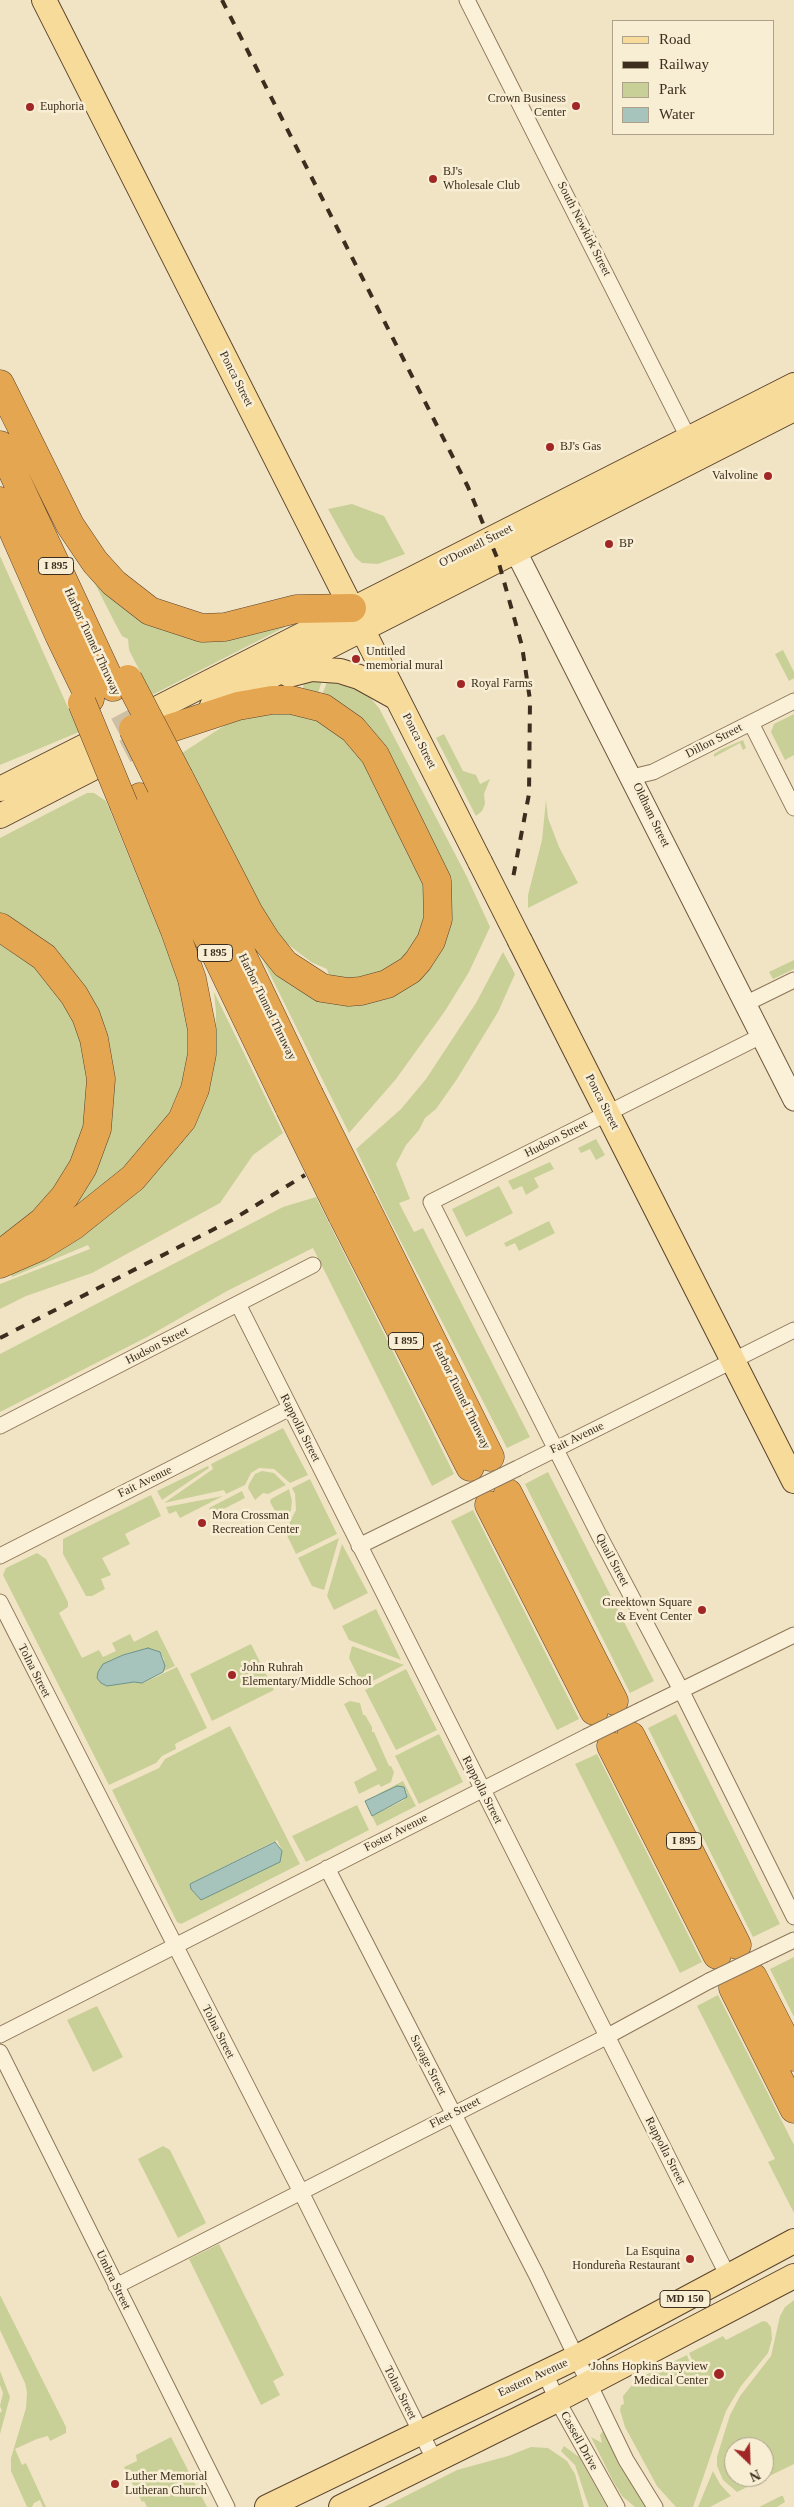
<!DOCTYPE html>
<html>
<head>
<meta charset="utf-8">
<style>
	body { margin:0 }
	#map { position:relative; width:794px; height:2507px; overflow:hidden; background:#f1e4c4; font-family:"Times New Roman",serif }
	canvas { display:block }
	.legend { position:absolute; left:612px; top:20px; width:162px; height:115px; box-sizing:border-box; background:#f8eed4; border:1px solid #ada18b; margin:0; padding:6px 9px; list-style:none; font-size:15px; color:#3c2d1e }
	.legend li { display:flex; align-items:center; gap:10px; height:25px }
	.legend b { width:25px; border:1px solid #ada18b }
	.north { position:absolute; left:724px; top:2437px; width:50px; height:50px; box-sizing:border-box; background:#f8eed4; border:1px solid #ada18b; border-radius:50%; rotate:156deg; font-size:14px; font-weight:700; line-height:20px; text-align:center; color:#3c2d1e }
	.north::after { content:''; display:block; margin:auto; width:18px; height:22px; background:#a02725; clip-path:polygon(50% 0,100% 100%,50% 72%,0 100%) }
</style>
</head>
<body>
<div id="map">
<canvas width="794" height="2507"></canvas>
<ul class="legend">
<li><b style="height:6px;background:#f6db9a"></b>Road</li>
<li><b style="height:6px;background:#3c2d1e"></b>Railway</li>
<li><b style="height:14px;background:#c8d097"></b>Park</li>
<li><b style="height:14px;background:#a6c4bc"></b>Water</li>
</ul>
<div class="north">N</div>
</div>
<script>
const c = document.querySelector('canvas').getContext('2d');
c.lineJoin = 'round';
function fillPath(path, color) { c.fillStyle = color; c.fill(path, 'evenodd'); }
const poly = rows => new Path2D(rows.map(r => 'M' + r).join(''));
function trace(path, color, width, dash) { c.strokeStyle = color; c.lineWidth = width; c.lineCap = dash ? 'butt' : 'round'; c.setLineDash(dash || []); c.stroke(path); }
function label(font, color, halo, rows, align = 'center') {
  c.font = font + ' "Times New Roman",serif'; c.lineWidth = 5; c.setLineDash([]); c.textBaseline = 'middle'; c.strokeStyle = halo; c.fillStyle = color; for (const [text, x, y, turn = 0] of rows) {
    c.save(); c.translate(x, y); c.rotate((+turn || 0) * Math.PI / 180); c.textAlign = isNaN(turn) ? turn : align; if (halo) c.strokeText(text, 0, 0); c.fillText(text, 0, 0); c.restore();
  }
}
const green = poly([
	[352,504,384,516,405,554,378,564,362,563,355,557,328,509],
	[0,556,79,732,0,765],
	[89,572,129,610,283,622,285,627,152,695,129,650,128,639,122,636,115,623],
	[783,650,794,672,794,678,789,681,775,654],
	[323,678,318,693,303,688,304,682],
	[327,682,356,688,367,694,379,708,467,877,490,927,469,972,445,1011,396,1079,349,1133,225,884,273,964,391,989,447,899,322,695],
	[267,712,296,714,313,720,315,716,358,747,422,869,428,904,418,940,404,956,392,967,372,976,356,979,329,976,327,969,311,962,281,939,267,917,182,753,230,722],
	[794,714,794,755,785,760,771,732,774,724],
	[444,734,463,771,476,775,480,784,490,779,484,794,485,804,482,811,476,816,436,738],
	[743,740,746,748,743,750,740,743,714,757,714,754,722,749],
	[87,793,94,793,106,801,191,1008,188,1085,150,1146,61,1224,73,1198,105,1045,0,915,0,838],
	[546,800,548,818,559,847,578,883,528,908,528,895,542,840],
	[0,937,19,949,70,1006,90,1073,87,1124,71,1167,37,1213,0,1239],
	[503,952,515,974,498,1012,457,1079,436,1109,425,1118,419,1130,406,1145,396,1164,410,1199,399,1203,414,1232,423,1228,530,1437,507,1448,383,1207,356,1149,401,1109,426,1079,476,1003],
	[794,960,794,969,773,979,769,972],
	[214,992,283,1133,253,1155,220,1203,92,1273,26,1296,0,1309,0,1284,90,1249,88,1245,12,1277,11,1275,47,1256,193,1124,206,1100,214,1065,216,1012],
	[596,1139,605,1155,596,1160,590,1149,581,1153,578,1148],
	[550,1162,554,1169,534,1178,539,1187,526,1195,522,1186,513,1190,508,1181],
	[499,1186,513,1213,466,1237,452,1209],
	[316,1197,454,1474,432,1486,313,1248,227,1291,147,1337,0,1412,0,1354,283,1207],
	[549,1221,555,1233,519,1251,515,1243,506,1247,504,1243],
	[283,1428,308,1475,290,1483,274,1469,259,1468,251,1473,245,1485,226,1494,224,1490,164,1503,213,1469,211,1464],
	[208,1466,209,1468,162,1500,157,1491],
	[262,1471,274,1473,286,1485,268,1494,263,1493,255,1500,248,1488,249,1484,255,1474],
	[548,1472,654,1681,630,1693,525,1484],
	[310,1479,337,1534,296,1554,285,1531,296,1510,295,1494,292,1488],
	[289,1489,292,1501,291,1510,286,1519,281,1521,270,1502,271,1499],
	[242,1491,245,1498,212,1515,209,1508],
	[151,1495,161,1516,125,1534,130,1544,102,1558,111,1575,101,1579,105,1589,92,1596,86,1596,63,1554,63,1539],
	[223,1496,180,1518,176,1511,169,1514,166,1507],
	[473,1510,579,1719,557,1730,451,1521],
	[339,1538,324,1590,312,1586,298,1558],
	[342,1544,368,1593,334,1610,327,1596],
	[37,1553,46,1559,68,1602,68,1607,59,1613,82,1658,99,1650,103,1657,116,1651,112,1643,130,1634,134,1642,157,1630,175,1666,164,1671,164,1659,160,1652,132,1652,123,1655,111,1660,116,1685,134,1682,143,1683,177,1667,207,1728,175,1744,176,1749,162,1756,156,1763,109,1785,3,1575,6,1568],
	[376,1609,401,1660,349,1640,342,1626],
	[251,1644,274,1690,212,1721,190,1674],
	[352,1646,404,1665,363,1686,349,1658],
	[406,1669,437,1730,396,1750,365,1690],
	[350,1701,360,1703,363,1715,365,1715,372,1727,372,1732,374,1732,389,1766,391,1766,394,1772,391,1782,381,1787,379,1784,359,1794,354,1782,377,1770,344,1704],
	[676,1714,780,1924,753,1937,648,1728],
	[230,1726,300,1864,181,1924,177,1922,112,1790,159,1768,165,1759],
	[277,1840,282,1851,199,1898,191,1889,190,1884],
	[439,1734,463,1782,419,1804,395,1756],
	[597,1754,702,1962,680,1973,575,1764],
	[403,1781,416,1806,377,1826,372,1816,404,1800,407,1793,404,1787,376,1795],
	[357,1805,369,1830,306,1862,292,1836],
	[794,1957,794,2017,770,1969],
	[718,1995,794,2145,794,2213,768,2162,775,2159,697,2006],
	[97,2006,123,2057,93,2072,67,2020],
	[163,2146,170,2150,206,2223,178,2238,138,2159],
	[219,2244,284,2375,273,2381,280,2395,261,2405,189,2259],
	[0,2295,66,2427,66,2433,50,2441,48,2436,37,2439,15,2449,22,2465,26,2463,46,2507,43,2507,40,2500,34,2503,32,2507,27,2507,11,2471,11,2458,26,2408,27,2392,25,2383,0,2330],
	[794,2300,794,2464,737,2492,723,2480,717,2466,717,2457,725,2431,730,2415,740,2396,771,2356,780,2316,785,2307],
	[734,2447,764,2447,764,2477,734,2477],
	[763,2321,767,2322,771,2327,772,2339,768,2353,741,2386,726,2411,693,2507,676,2507,657,2486,625,2427,620,2410,621,2405,624,2404,623,2396,637,2379,687,2355,690,2363,693,2362,689,2353,723,2336,726,2340],
	[0,2371,10,2397,0,2434,0,2413,2,2411,0,2406,3,2393,0,2385],
	[603,2431,632,2485,648,2507,635,2507,622,2496,613,2481,591,2437,602,2443,600,2435],
	[171,2437,207,2507,147,2507,144,2501,142,2502,124,2467,137,2461,136,2455],
	[564,2446,579,2457,607,2507,589,2507,575,2465,561,2451],
	[531,2447,548,2448,567,2461,575,2474,584,2507,384,2507,457,2470,508,2456],
	[713,2471,720,2484,731,2496,710,2507,698,2507],
	[781,2496,783,2496,785,2502,777,2507,759,2507]
]);
const water = poly([
	[148,1648,160,1652,165,1666,163,1672,142,1683,134,1682,107,1686,101,1683,97,1678,98,1672,103,1664,123,1655,148,1648],
	[397,1786,404,1787,407,1797,372,1816,365,1801,397,1786],
	[275,1842,282,1851,280,1862,201,1900,191,1889,190,1884,275,1842]
]);
const primaryTunnel = poly([
	[85,746,148,713],
	[93,768,156,735]
]);
const street = poly([
	[467,0,692,445],
	[751,723,794,808],
	[632,777,653,772,794,701],
	[745,1004,794,980],
	[761,1036,431,1202,599,1535,681,1690,794,1917],
	[238,1304,728,2276],
	[0,1426,313,1265],
	[518,1468,794,1330],
	[359,1546,463,1495],
	[0,1556,290,1408],
	[0,1602,301,2192,435,2461],
	[641,1710,794,1635],
	[327,1868,536,2274,626,2460,655,2507],
	[765,1954,794,1940],
	[0,2035,586,1737],
	[0,2052,227,2507],
	[116,2286,606,2037,709,1981],
	[550,2366,545,2373,557,2400,617,2507]
]);
const secondary = poly([
	[508,536,794,1100]
]);
const primary = poly([
	[44,0,480,862],
	[289,675,312,669,340,671,359,677,397,698],
	[212,706,794,409],
	[158,708,794,385],
	[0,789,85,746],
	[0,816,93,768],
	[520,941,794,1481],
	[267,2507,577,2357,794,2241],
	[341,2507,557,2400,794,2276]
]);
const highway = poly([
	[0,384,70,525,95,562,114,583,150,611,202,628,225,627,296,609,352,608],
	[0,445,113,687],
	[0,501,59,635,90,699],
	[171,728,238,706,272,700,291,700,323,708,353,729,375,755,437,881,438,919,431,941,418,961,410,970,387,984,361,991,348,992,322,988,285,964,266,940,249,913,179,777],
	[161,786,309,1094],
	[140,797,290,1109],
	[0,927,44,957,74,995,86,1016,94,1039,101,1079,97,1129,83,1167,65,1196,42,1222,10,1247],
	[362,1200,490,1457],
	[342,1215,470,1467],
	[0,1264,39,1247,73,1226,133,1178,182,1120,195,1089,202,1054,202,1030,192,979,175,931,124,805],
	[508,1493,614,1701],
	[489,1505,594,1711],
	[631,1736,737,1945],
	[611,1746,717,1955],
	[753,1977,794,2057],
	[733,1988,794,2109]
]);
const rail = poly([
	[222,0,468,487,498,560,522,646,530,700,529,794,512,883],
	[0,1338,232,1220,305,1175]
]);
const streetBridge = poly([
	[463,1495,518,1468],
	[586,1737,641,1710],
	[709,1981,765,1954]
]);
const primaryBridge = poly([
	[480,862,520,941]
]);
const highwayBridge = poly([
	[128,679,179,777],
	[82,703,124,805],
	[133,729,161,786],
	[309,1094,362,1200],
	[290,1109,342,1215]
]);
const markers = [
	[576,106,5,"#a02725"],
	[30,107,5,"#a02725"],
	[433,179,5,"#a02725"],
	[550,447,5,"#a02725"],
	[768,476,5,"#a02725"],
	[609,544,5,"#a02725"],
	[356,659,5,"#a02725"],
	[461,684,5,"#a02725"],
	[202,1523,5,"#a02725"],
	[702,1610,5,"#a02725"],
	[232,1675,5,"#a02725"],
	[690,2259,5,"#a02725"],
	[719,2374,6,"#a02725"],
	[115,2484,5,"#a02725"]
];
const shields = [
	[56,566,35],
	[215,953,35],
	[406,1341,35],
	[684,1841,35],
	[685,2299,50]
];
const shieldNames = [
	["I 895",56,566],
	["I 895",215,953],
	["I 895",406,1341],
	["I 895",684,1841],
	["MD 150",685,2299]
];
const poiNames = [
	["Crown Business",566,99,"right"],
	["Center",566,113,"right"],
	["Euphoria",40,107],
	["BJ's",443,172],
	["Wholesale Club",443,186],
	["BJ's Gas",560,447],
	["Valvoline",758,476,"right"],
	["BP",619,544],
	["Untitled",366,652],
	["memorial mural",366,666],
	["Royal Farms",471,684],
	["Mora Crossman",212,1516],
	["Recreation Center",212,1530],
	["Greektown Square",692,1603,"right"],
	["& Event Center",692,1617,"right"],
	["John Ruhrah",242,1668],
	["Elementary/Middle School",242,1682],
	["La Esquina",680,2252,"right"],
	["Hondureña Restaurant",680,2266,"right"],
	["Johns Hopkins Bayview",708,2367,"right"],
	["Medical Center",708,2381,"right"],
	["Luther Memorial",125,2477],
	["Lutheran Church",125,2491]
];
const streetNames = [
	["South Newkirk Street",584,229,63],
	["Ponca Street",236,379,63],
	["O'Donnell Street",476,546,-27],
	["Harbor Tunnel Thruway",92,642,65],
	["Ponca Street",419,741,63],
	["Dillon Street",714,741,-27],
	["Oldham Street",651,815,64],
	["Harbor Tunnel Thruway",267,1007,64],
	["Ponca Street",602,1102,63],
	["Hudson Street",556,1139,-27],
	["Hudson Street",157,1346,-27],
	["Harbor Tunnel Thruway",461,1396,64],
	["Rappolla Street",300,1428,63],
	["Fait Avenue",577,1438,-26],
	["Fait Avenue",145,1482,-26],
	["Quail Street",612,1560,62],
	["Tolna Street",34,1671,63],
	["Rappolla Street",482,1790,63],
	["Foster Avenue",396,1833,-27],
	["Tolna Street",218,2032,63],
	["Savage Street",428,2065,63],
	["Fleet Street",455,2113,-27],
	["Rappolla Street",665,2151,63],
	["Umbra Street",113,2280,64],
	["Eastern Avenue",533,2378,-25],
	["Tolna Street",400,2393,63],
	["Cassell Drive",579,2441,61]
];
fillPath(green, '#c8d097');
fillPath(water, '#a6c4bc');
trace(water, '#6c938a', 1);
trace(primaryTunnel, '#cdbfa3', 24, [24, 12]);
trace(street, '#8d7659', 17);
trace(secondary, '#6f573c', 23);
trace(primary, '#5b432d', 26);
trace(highway, '#5b432d', 29);
trace(street, '#fbf1d8', 15);
trace(secondary, '#fbf1d8', 21);
trace(primary, '#f6db9a', 24);
trace(highway, '#e5a651', 28);
trace(rail, '#3c2d1e', 4, [9, 9]);
trace(streetBridge, '#8d7659', 17, []);
trace(primaryBridge, '#5b432d', 26, []);
trace(highwayBridge, '#5b432d', 29, []);
trace(streetBridge, '#fbf1d8', 15);
trace(primaryBridge, '#f6db9a', 24);
trace(highwayBridge, '#e5a651', 28);
for (const [x, y, r, color] of markers) { const dot = new Path2D(); dot.arc(x, y, r, 0, 2 * Math.PI); c.fillStyle = color; c.fill(dot); trace(dot, '#f8eed4', 2); }
for (const [x, y, w] of shields) { const box = new Path2D(); box.roundRect(x - w / 2, y - 8.5, w, 17, 4); c.fillStyle = '#f8eed4'; c.fill(box); trace(box, '#3c2d1e', 1); }
label('bold 11px', '#3c2d1e', null, shieldNames);
label('12px', '#3c2d1e', '#f8eed4', poiNames, 'left');
label('12px', '#3c2d1e', '#f8eed4', streetNames);
</script>
</body>
</html>
